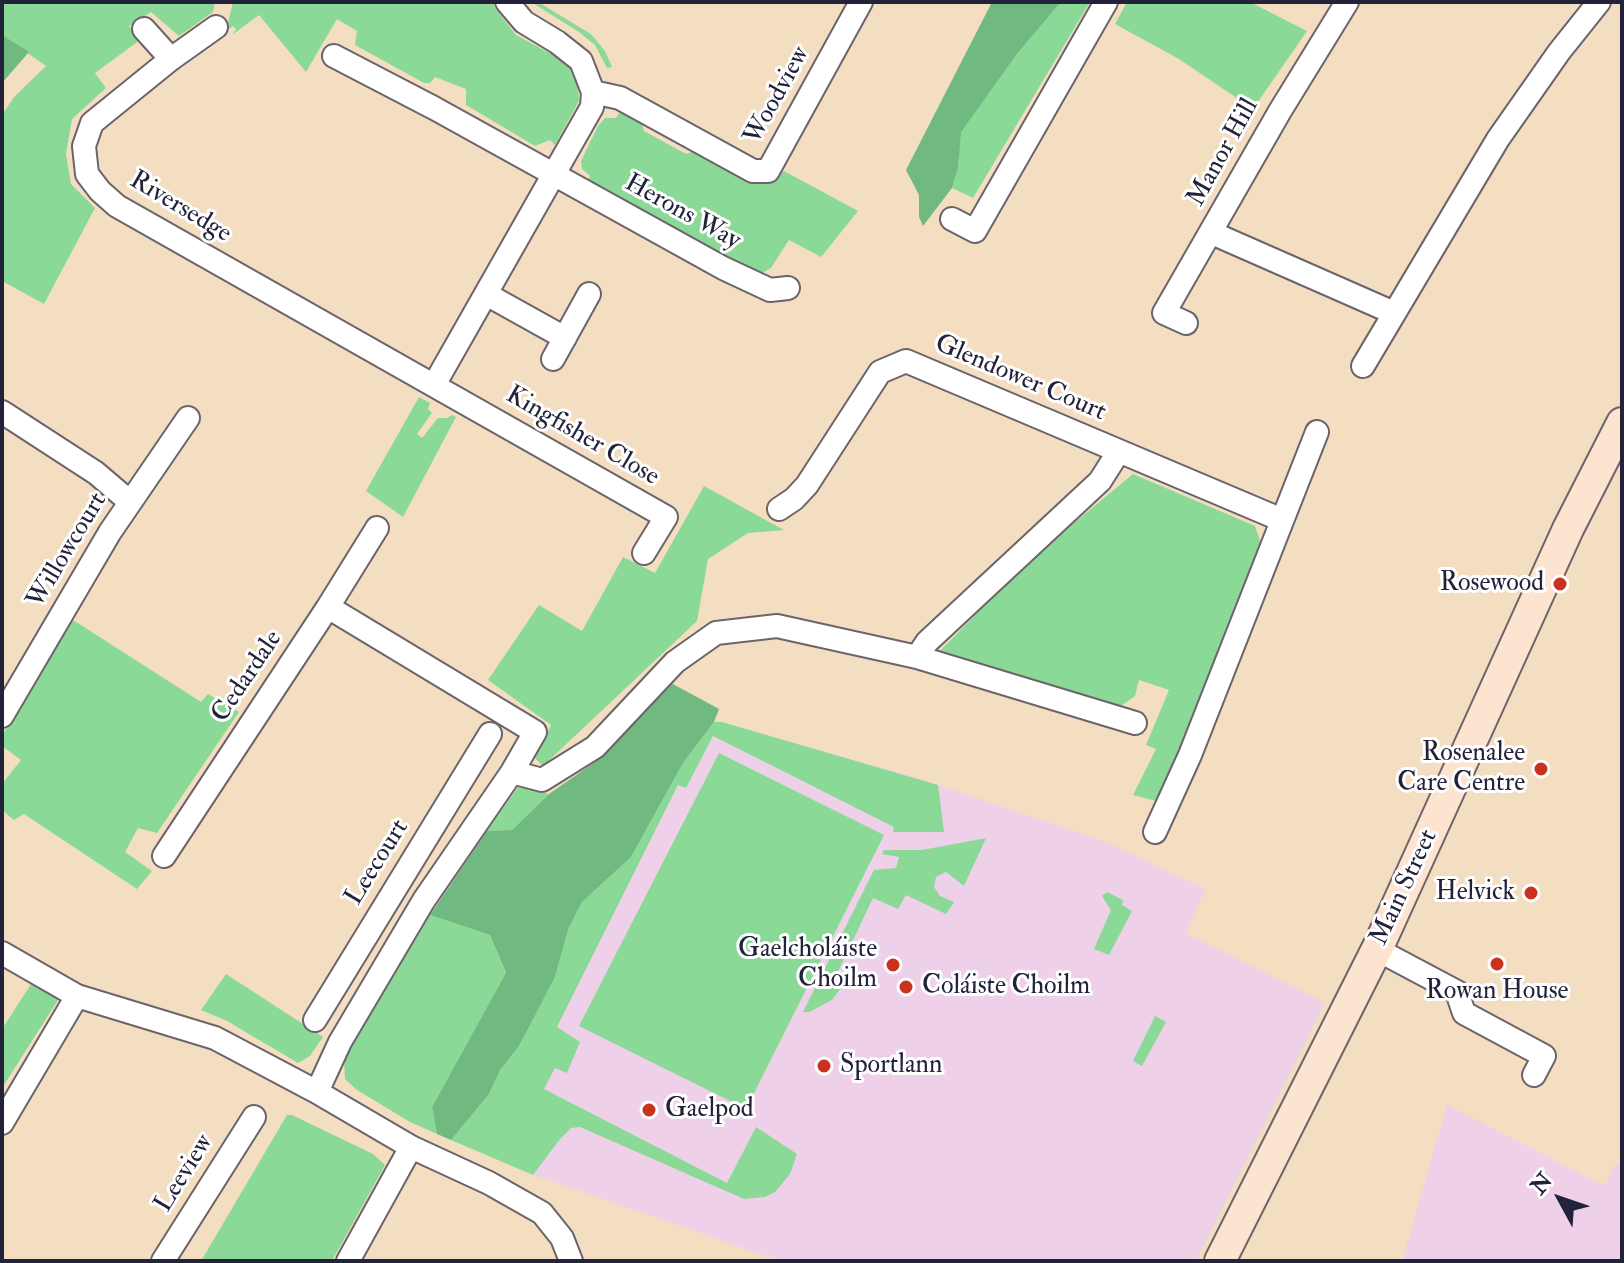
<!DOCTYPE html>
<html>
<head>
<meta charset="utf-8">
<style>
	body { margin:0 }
	#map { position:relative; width:1624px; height:1263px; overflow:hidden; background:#f4dec2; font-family:"IM FELL Double Pica",serif }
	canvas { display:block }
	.frame { position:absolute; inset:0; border:4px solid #22223b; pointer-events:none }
	.north { position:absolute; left:1520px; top:1159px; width:80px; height:80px; -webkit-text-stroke:6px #fff; paint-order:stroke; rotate:310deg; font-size:22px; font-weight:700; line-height:32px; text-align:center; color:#22223b }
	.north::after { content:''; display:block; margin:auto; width:28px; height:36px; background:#22223b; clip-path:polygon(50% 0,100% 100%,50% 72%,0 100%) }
</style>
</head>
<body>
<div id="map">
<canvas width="1624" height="1263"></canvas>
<div class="frame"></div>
<div class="north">N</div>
</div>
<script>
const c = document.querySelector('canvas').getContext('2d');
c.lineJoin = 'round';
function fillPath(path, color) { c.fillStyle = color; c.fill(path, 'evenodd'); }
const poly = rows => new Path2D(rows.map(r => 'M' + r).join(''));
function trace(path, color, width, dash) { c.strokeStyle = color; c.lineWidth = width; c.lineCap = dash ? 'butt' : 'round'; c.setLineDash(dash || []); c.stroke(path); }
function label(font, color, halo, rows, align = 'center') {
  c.font = font + ' "IM FELL Double Pica",serif'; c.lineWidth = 6; c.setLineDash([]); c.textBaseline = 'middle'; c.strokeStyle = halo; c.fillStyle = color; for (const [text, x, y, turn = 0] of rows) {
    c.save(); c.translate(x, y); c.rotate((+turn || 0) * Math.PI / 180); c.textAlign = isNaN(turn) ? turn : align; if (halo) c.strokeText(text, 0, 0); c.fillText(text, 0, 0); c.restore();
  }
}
const built = poly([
	[696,715,921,779,1101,840,1206,889,1185,933,1325,1003,1196,1261,781,1261,540,1177,437,1134],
	[1447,1105,1605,1186,1615,1164,1622,1166,1622,1261,1402,1261]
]);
const green = poly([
	[2,2,215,2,213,12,179,36,151,12,129,26,140,40,95,73,106,88,72,119,66,154,71,184,95,208,44,304,2,281,2,115,14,97,46,66,2,35],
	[233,2,493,2,495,8,516,35,555,56,570,69,578,88,579,101,555,145,550,140,535,146,466,105,466,89,435,77,430,83,424,83,355,45,357,31,337,19,306,72,259,15,232,35,236,29,233,26,226,31],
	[531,2,538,2,591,34,605,51,612,67,607,68,595,45,579,32],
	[1061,2,1090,2,973,198,952,188,958,168,960,132,1017,54],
	[1127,2,1250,2,1307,31,1253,109,1179,59,1115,24],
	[620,111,642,124,644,131,686,154,694,151,756,183,771,180,784,171,858,211,821,257,789,240,771,268,760,274,748,270,587,181,590,176,582,169,581,161,598,126,605,118,616,118],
	[419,397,430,403,428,409,432,413,417,434,422,438,438,418,447,418,452,415,456,417,403,517,366,491],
	[1133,474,1255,526,1262,546,1163,794,1156,801,1133,795,1156,749,1146,745,1169,690,1139,680,1135,696,1118,708,937,654,1028,561],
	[704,486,784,530,748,533,708,559,697,621,543,766,535,758,551,725,488,680,539,605,582,631,623,557,655,573],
	[70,618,201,702,208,694,239,712,157,833,138,828,125,852,152,871,137,889,24,814,14,820,2,810,2,784,21,760,2,746,2,736],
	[714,722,722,722,938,785,944,832,893,832,894,827,713,736,686,788,678,785,557,1027,580,1042,567,1073,555,1068,544,1089,727,1183,756,1127,797,1154,790,1174,775,1192,765,1197,744,1199,580,1127,571,1128,560,1139,533,1175,451,1140,489,1094,500,1070,519,1046,555,977,568,930,582,902,631,857,683,763],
	[719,753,884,835,746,1109,579,1026],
	[518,787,549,794,512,830,487,831],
	[986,838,964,886,946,872,936,877,934,887,940,896,954,902,946,914,906,895,898,909,873,898,834,980,841,988,832,1000,809,1012,803,1012,874,870,896,868,899,857,882,854,884,850,922,850],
	[1107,892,1123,900,1122,905,1132,911,1109,955,1094,949,1111,910,1102,896],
	[430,915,490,935,506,974,432,1107,437,1134,410,1122,357,1090,345,1079,344,1062,348,1052],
	[226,974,323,1037,310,1056,298,1063,227,1021,201,1010],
	[33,981,58,1000,2,1088,2,1029],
	[1155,1016,1166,1022,1142,1066,1133,1061],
	[287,1115,292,1115,373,1154,385,1165,332,1261,201,1261]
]);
const forest = poly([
	[992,2,1061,2,1017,54,961,132,958,168,952,188,923,226,919,217,919,195,906,170],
	[2,35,29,52,2,83],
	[671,683,719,709,714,722,683,763,631,857,582,902,568,930,555,977,519,1046,500,1070,489,1094,451,1140,437,1134,432,1107,506,973,490,935,430,915,487,831,512,830,549,794,595,762]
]);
const minor = poly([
	[216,27,171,59,92,123,84,146,87,174,100,191,117,206,666,517,644,553],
	[144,29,171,59],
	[334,56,434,108,723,268,770,290,788,288],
	[593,92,620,98,753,171,768,171,861,2],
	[952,219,975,231,1106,2],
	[1212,233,1394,313],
	[486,294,565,338],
	[1186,323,1164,313,1280,111,1347,2],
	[553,359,589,294],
	[1363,366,1498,139,1559,52,1599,2],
	[434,385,592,107,593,92,581,61,557,42,524,22,507,2],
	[2,412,96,473,130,502],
	[779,509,794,499,807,485,880,372,906,361,1282,520],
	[917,657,927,642,1100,481,1119,451],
	[2,716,110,532,188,418],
	[512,772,542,780,595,747,675,662,716,633,777,626,917,657,1135,723],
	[1155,832,1190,755,1317,432],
	[164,856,328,607,377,528],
	[1376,949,1457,992,1464,1013,1544,1056,1534,1075],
	[2,953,77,996,215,1038,317,1092,411,1147,489,1183,542,1213,562,1238,571,1261],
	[315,1020,490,734],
	[317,1092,340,1042,424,900,512,772,535,732,328,607],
	[2,1123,77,996],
	[163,1261,254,1117],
	[348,1261,411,1147]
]);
const secondary = poly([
	[1220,1261,1379,945,1568,529,1622,423]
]);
const markers = [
	[1560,584,8,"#c8321e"],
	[1541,769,8,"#c8321e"],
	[1531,893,8,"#c8321e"],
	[1497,964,8,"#c8321e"],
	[893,965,8,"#c8321e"],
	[906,987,8,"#c8321e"],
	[824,1066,8,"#c8321e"],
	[649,1110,8,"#c8321e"]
];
const streetNames = [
	["Woodview",778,96,-61],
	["Manor Hill",1224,153,-61],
	["Riversedge",180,208,31],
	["Herons Way",682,213,29],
	["Glendower Court",1020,379,23],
	["Kingfisher Close",582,437,30],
	["Willowcourt",68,551,-59],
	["Cedardale",248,677,-56],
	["Leecourt",378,863,-58],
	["Main Street",1405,888,-65],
	["Leeview",185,1174,-58]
];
const poiNames = [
	["Rosewood",1544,584],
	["Rosenalee",1525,754],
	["Care Centre",1525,784],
	["Helvick",1515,893],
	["Gaelcholáiste",877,950],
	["Choilm",877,980],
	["Coláiste Choilm",922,987,"left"],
	["Rowan House",1497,992,"center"],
	["Sportlann",840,1066,"left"],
	["Gaelpod",665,1110,"left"]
];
fillPath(built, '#eed0e8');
fillPath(green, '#8bd997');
fillPath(forest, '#70b980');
trace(minor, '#6c646a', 26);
trace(secondary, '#6c646a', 34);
trace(minor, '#fff', 22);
trace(secondary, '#fde4d0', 30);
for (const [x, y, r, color] of markers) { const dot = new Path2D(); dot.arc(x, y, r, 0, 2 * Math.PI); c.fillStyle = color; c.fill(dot); trace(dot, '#fff', 3); }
label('26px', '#22223b', '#fff', streetNames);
label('26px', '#22223b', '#fff', poiNames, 'right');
</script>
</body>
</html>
